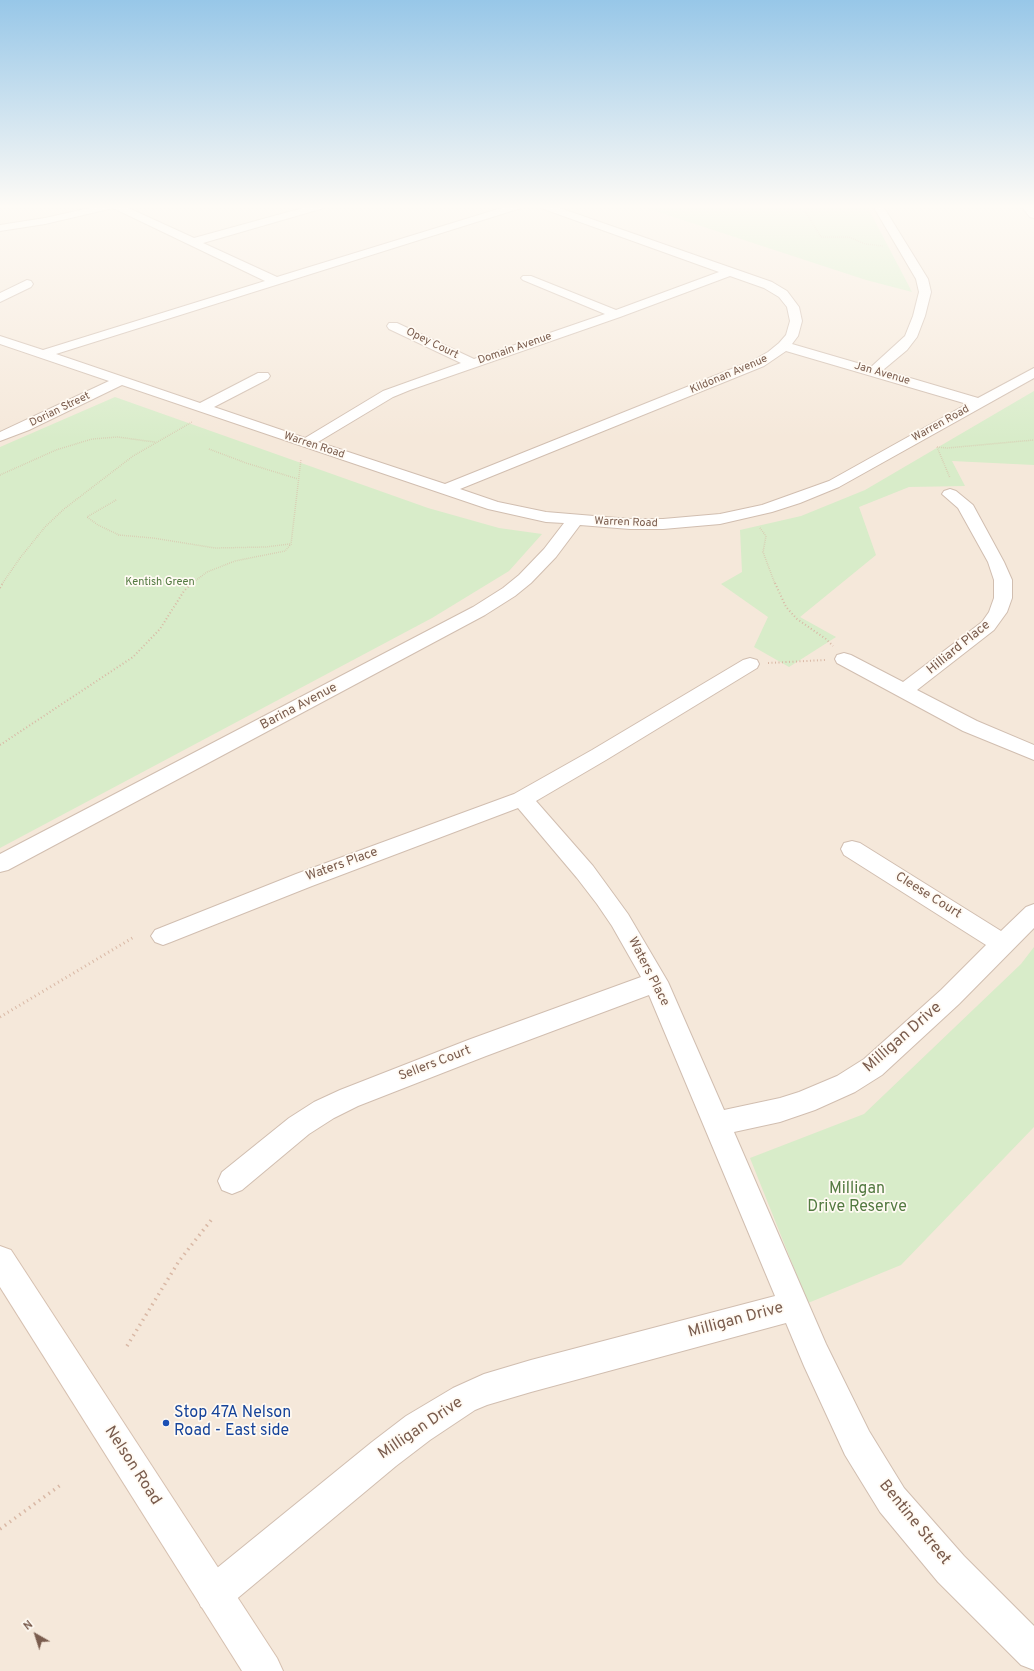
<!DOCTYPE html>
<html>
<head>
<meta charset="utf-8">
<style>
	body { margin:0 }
	#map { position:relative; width:1034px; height:1671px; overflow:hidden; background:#fdf6ec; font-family:Overpass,sans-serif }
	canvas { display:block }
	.north { position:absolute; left:16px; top:1615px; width:40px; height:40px; -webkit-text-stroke:3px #fffaf3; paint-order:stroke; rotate:321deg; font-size:11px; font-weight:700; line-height:16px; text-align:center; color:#7a5c4d }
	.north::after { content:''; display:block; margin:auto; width:14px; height:18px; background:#7a5c4d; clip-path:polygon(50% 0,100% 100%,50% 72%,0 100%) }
</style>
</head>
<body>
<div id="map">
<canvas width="1034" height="1671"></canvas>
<div class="north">N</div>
</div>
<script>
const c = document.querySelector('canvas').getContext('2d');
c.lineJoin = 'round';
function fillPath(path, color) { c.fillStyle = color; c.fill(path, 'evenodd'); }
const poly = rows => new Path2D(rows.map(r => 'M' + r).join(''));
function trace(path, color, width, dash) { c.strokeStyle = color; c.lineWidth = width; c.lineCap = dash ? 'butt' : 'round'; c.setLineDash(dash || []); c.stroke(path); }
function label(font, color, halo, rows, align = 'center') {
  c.font = font + ' Overpass,sans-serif'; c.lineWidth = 3.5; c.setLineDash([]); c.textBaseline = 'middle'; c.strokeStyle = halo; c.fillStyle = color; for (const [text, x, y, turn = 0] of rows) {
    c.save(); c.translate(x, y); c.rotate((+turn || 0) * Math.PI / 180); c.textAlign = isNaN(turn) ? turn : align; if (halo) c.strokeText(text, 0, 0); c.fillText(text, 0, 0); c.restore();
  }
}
const residential = poly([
	[0,206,1034,206,1034,1671,0,1671]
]);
const green = poly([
	[640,206,867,206,912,292,866,280],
	[1034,391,1034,465,952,461,965,486,909,487,859,507,876,555,800,617,836,637,789,667,754,647,768,617,721,584,742,572,740,530,801,516,865,490],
	[115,397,428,508,499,528,542,534,509,571,432,618,0,848,0,447],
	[1034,947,1034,1127,901,1265,808,1303,750,1158,864,1114,1021,964]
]);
const pathFar3 = poly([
	[812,206,807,208,805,211,821,237,849,237,865,244,883,246],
	[937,447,947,448,1034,440],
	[937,447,950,478],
	[209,449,246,463,298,479],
	[0,475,56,450,92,439,117,437,155,442],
	[116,500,87,517,98,525,119,535,153,538,215,548,266,547,290,544],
	[760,528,766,536,763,552,775,584],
	[2,584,20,558,45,527,64,509,133,456,192,422],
	[191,584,207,572,235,561,285,551,291,544,301,459]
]);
const pathFar2 = poly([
	[775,583,786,607,797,619,826,639,833,646],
	[0,588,3,583],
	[768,663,825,660],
	[0,745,133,657,160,629,184,591,192,583]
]);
const pathFar1 = poly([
	[0,1017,134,937]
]);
const path = poly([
	[127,1346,179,1261,212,1219],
	[0,1529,62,1484]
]);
const minor = poly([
	[98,206,124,206,194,238,310,206,325,206,324,208,203,243,277,277,508,206,522,206,521,208,56,354,200,403,258,373,268,373,270,376,268,379,214,407,305,438,383,391,461,363,389,329,387,326,389,323,397,323,474,359,605,314,523,280,521,278,523,276,531,276,616,310,719,272,541,208,540,206,554,206,772,282,787,291,799,307,802,321,798,336,792,344,871,367,905,336,913,316,919,292,916,279,873,206,883,206,928,279,931,292,925,316,917,337,907,350,883,370,978,398,1034,368,1034,378,839,487,800,503,772,512,720,524,663,529,630,529,580,525,556,557,531,583,515,596,485,615,8,870,0,872,0,854,473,607,503,588,519,575,544,549,564,523,546,522,488,509,122,385,29,430,0,441,0,432,109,381,0,344,0,336,43,350,265,281,113,208,45,224,0,231,0,225,45,218,98,206],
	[730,276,764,288,779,297,787,307,790,321,786,335,779,343,768,352,754,360,445,484,318,442,393,397,410,390,620,317,730,276],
	[786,351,967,404,829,481,762,505,720,514,663,519,630,519,546,512,498,502,460,489,764,366,786,351],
	[1021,206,1031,206,1034,209,1034,218,1030,217,1021,206],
	[27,280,31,281,33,284,31,287,0,302,0,293,27,280],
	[950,489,956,491,973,505,1004,562,1012,580,1012,598,1007,612,994,630,917,690,977,721,1034,745,1034,760,963,731,837,663,835,659,837,655,844,653,851,655,903,682,982,622,989,612,994,598,994,580,988,562,958,508,942,494,944,491,950,489],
	[750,658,757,660,759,664,757,668,606,760,536,801,593,866,628,914,668,982,724,1110,780,1098,799,1092,837,1076,864,1059,941,990,986,945,844,855,841,849,844,843,852,841,860,843,1001,931,1026,907,1034,904,1034,928,959,1004,882,1075,855,1092,815,1110,780,1122,734,1132,826,1344,869,1431,904,1488,964,1556,1034,1626,1034,1670,1021,1665,938,1582,880,1512,845,1455,804,1366,786,1323,531,1392,487,1405,475,1410,430,1440,396,1466,227,1607,214,1612,201,1607,196,1594,201,1581,372,1442,406,1416,453,1388,484,1374,531,1360,775,1296,649,995,486,1056,358,1106,334,1118,309,1134,242,1190,232,1194,222,1190,218,1181,222,1172,289,1118,314,1102,340,1090,468,1040,641,977,612,926,597,904,577,878,518,808,312,886,171,942,163,945,155,942,151,936,155,930,296,874,514,794,592,750,743,660,750,658]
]);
const secondary = poly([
	[0,1246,11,1250,277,1658,283,1671,242,1671,0,1287,0,1246]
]);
const markers = [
	[166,1423,4,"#1a4fb4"]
];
const farStreetnames = [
	["Opey Court",432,344,26],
	["Domain Avenue",515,349,-19],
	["Jan Avenue",882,374,16],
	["Kildonan Avenue",729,375,-23],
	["Dorian Street",60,410,-26],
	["Warren Road",941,424,-29],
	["Warren Road",314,446,18],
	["Warren Road",626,523,2]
];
const farParknames = [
	["Kentish Green",160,583]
];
const streetNames = [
	["Hilliard Place",959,648,-39],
	["Barina Avenue",299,707,-28],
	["Waters Place",342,865,-20],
	["Cleese Court",928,896,32],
	["Waters Place",648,972,63],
	["Sellers Court",435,1064,-21]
];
const nearStreetnames = [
	["Milligan Drive",903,1038,-41],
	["Milligan Drive",736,1321,-15],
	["Milligan Drive",421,1429,-34],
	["Nelson Road",132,1466,57],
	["Bentine Street",914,1523,51]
];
const nearParknames = [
	["Milligan",857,1190],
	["Drive Reserve",857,1208]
];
const nearTransitnames = [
	["Stop 47A Nelson",174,1414],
	["Road - East side",174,1432]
];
fillPath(residential, '#f5e8da');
fillPath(green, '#d8ecc9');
trace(minor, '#d1beb0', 2);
trace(secondary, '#d6c0b0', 2);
trace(pathFar3, '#d9b8a5', 1.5, [0.5, 1.5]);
trace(pathFar2, '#d9b8a5', 2, [1, 2.5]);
trace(pathFar1, '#d9b8a5', 3, [1, 3.5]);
trace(path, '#d9b8a5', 3.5, [1.5, 4.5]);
fillPath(minor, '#fff');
fillPath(secondary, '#fff');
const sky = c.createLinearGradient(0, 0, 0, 439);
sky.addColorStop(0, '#97c7e8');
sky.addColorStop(0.47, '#fefbf6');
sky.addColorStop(1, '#fefbf600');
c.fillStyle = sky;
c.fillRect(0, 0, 1034, 439);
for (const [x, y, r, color] of markers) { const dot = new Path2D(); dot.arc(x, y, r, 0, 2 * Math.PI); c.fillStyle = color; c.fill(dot); trace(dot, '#fffaf3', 1.5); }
label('11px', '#7a5c4d', '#fffaf3', farStreetnames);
label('11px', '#537a41', '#fffaf3', farParknames);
label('13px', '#7a5c4d', '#fffaf3', streetNames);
label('16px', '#7a5c4d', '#fffaf3', nearStreetnames);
label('16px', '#537a41', '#fffaf3', nearParknames);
label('16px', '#164399', '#fffaf3', nearTransitnames, 'left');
</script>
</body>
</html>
